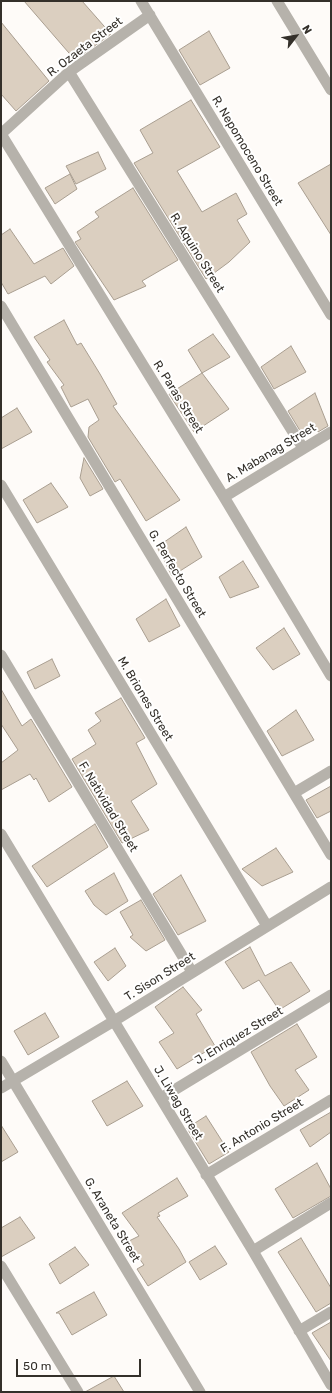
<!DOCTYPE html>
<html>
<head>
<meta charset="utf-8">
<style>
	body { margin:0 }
	#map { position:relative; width:332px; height:1393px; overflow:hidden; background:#fefbf8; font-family:Rubik,sans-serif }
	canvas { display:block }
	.frame { position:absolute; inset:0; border:2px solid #34302a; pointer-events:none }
	.north { position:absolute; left:276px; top:16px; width:40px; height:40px; -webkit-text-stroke:3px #fff; paint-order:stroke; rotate:59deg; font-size:11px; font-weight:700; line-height:16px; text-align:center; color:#34302a }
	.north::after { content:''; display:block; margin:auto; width:14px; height:18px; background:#34302a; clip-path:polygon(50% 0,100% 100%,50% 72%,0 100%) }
	.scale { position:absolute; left:16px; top:1359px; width:125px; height:18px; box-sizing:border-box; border:2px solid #34302a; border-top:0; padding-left:5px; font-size:12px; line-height:14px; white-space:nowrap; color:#34302a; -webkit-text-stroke:3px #fff; paint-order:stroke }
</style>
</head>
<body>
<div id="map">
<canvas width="332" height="1393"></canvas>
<div class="frame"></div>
<div class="north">N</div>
<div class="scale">50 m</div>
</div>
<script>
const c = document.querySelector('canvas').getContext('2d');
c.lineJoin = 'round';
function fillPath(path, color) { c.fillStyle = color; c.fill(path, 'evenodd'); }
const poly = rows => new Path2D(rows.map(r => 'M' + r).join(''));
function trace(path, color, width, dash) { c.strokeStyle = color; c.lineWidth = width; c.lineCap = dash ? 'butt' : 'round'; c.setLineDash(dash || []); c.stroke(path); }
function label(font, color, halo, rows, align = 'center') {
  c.font = font + ' Rubik,sans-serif'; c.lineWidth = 4; c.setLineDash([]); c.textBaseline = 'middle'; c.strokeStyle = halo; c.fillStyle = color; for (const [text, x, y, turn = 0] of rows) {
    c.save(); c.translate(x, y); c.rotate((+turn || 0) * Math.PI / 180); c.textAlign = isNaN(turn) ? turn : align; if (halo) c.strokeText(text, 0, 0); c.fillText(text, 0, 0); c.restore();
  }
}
const building = poly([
	[24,1,82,1,111,34,75,60,24,1],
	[1,22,49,81,16,111,1,94,1,22],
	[209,31,230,68,200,85,179,50,209,31],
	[191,100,220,147,177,171,202,212,236,193,247,214,237,220,250,242,229,262,206,279,134,163,153,153,140,130,191,100],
	[98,152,106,169,76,184,66,166,98,152],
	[331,164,331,235,298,183,331,164],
	[70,174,77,189,55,204,45,188,70,174],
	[133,188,178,260,142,281,146,286,114,300,75,242,81,239,77,232,99,217,95,212,133,188],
	[10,229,34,264,63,248,74,266,51,284,45,276,8,294,1,282,1,235,10,229],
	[64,320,77,345,81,343,100,374,117,404,113,406,180,500,146,521,120,479,115,482,88,437,89,427,99,420,88,399,71,407,61,387,64,385,47,362,50,360,34,337,64,320],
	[213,334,230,357,202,373,188,350,213,334],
	[291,346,306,372,274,389,261,367,291,346],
	[202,373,229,409,194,432,169,394,202,373],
	[315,393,328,426,318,432,314,425,302,434,288,411,315,393],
	[17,408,32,432,1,449,1,418,17,408],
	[84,458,103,489,90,496,80,478,84,458],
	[51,483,68,507,37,523,23,500,51,483],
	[186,527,202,557,172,576,157,547,186,527],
	[243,561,259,587,230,598,219,577,243,561],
	[166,599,180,626,149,642,136,619,166,599],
	[284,628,300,654,273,670,256,648,284,628],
	[52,659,60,676,35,689,27,672,52,659],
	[1,689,22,726,31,719,72,787,49,802,36,778,34,780,30,774,1,790,1,763,18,750,1,724,1,689],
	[121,698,145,738,136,743,157,784,131,801,149,830,122,843,72,759,96,744,88,730,101,721,95,713,121,698],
	[296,710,314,740,282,756,267,731,296,710],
	[331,786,331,811,317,818,306,800,331,786],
	[95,824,108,847,47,887,32,866,95,824],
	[276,848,293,872,262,886,242,869,276,848],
	[114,873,128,901,106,915,94,905,85,891,114,873],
	[181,875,206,921,178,935,153,894,181,875],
	[141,900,165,940,146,951,130,937,133,935,120,912,141,900],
	[250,947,265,976,291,962,310,991,279,1010,259,980,243,989,225,962,250,947],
	[115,948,126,966,108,981,94,962,115,948],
	[183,987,202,1010,196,1014,215,1046,177,1069,159,1042,174,1033,155,1007,183,987],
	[45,1013,59,1037,28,1055,14,1031,45,1013],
	[297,1024,317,1057,295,1070,309,1090,284,1106,270,1086,251,1052,297,1024],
	[127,1081,143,1106,107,1126,92,1101,127,1081],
	[331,1112,331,1132,310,1147,300,1130,331,1112],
	[206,1116,229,1152,209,1164,187,1128,206,1116],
	[1,1125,18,1152,1,1162,1,1125],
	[317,1163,331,1189,331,1196,293,1218,275,1189,317,1163],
	[177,1178,188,1196,158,1213,160,1216,157,1217,179,1249,186,1262,148,1286,137,1269,144,1265,127,1242,139,1236,122,1213,177,1178],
	[20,1217,35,1238,1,1257,1,1228,20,1217],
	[301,1238,331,1288,331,1303,316,1312,278,1252,301,1238],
	[215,1246,227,1264,200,1280,189,1262,215,1246],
	[75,1247,89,1265,60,1284,49,1264,75,1247],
	[94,1292,107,1315,72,1335,59,1313,56,1313,94,1292],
	[331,1322,331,1361,312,1333,331,1322],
	[114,1376,124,1392,85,1392,114,1376]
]);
const minor = poly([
	[141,1,331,315],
	[150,15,69,72,1,134,224,497,331,676],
	[69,72,303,448],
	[1,306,331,855],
	[1,485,267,926],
	[224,497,331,432],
	[1,655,192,972],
	[294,793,331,771],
	[1,834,253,1251,331,1385],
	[1,1061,200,1392],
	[1,1088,114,1021,331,887],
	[161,1098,331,995],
	[206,1175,331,1100],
	[253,1251,331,1203],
	[1,1266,78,1392],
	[299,1331,331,1312]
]);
const tertiary = poly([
	[277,1,331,90]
]);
const streetNames = [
	["R. Ozaeta Street",85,47,-37],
	["R. Nepomoceno Street",247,151,59],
	["R. Aquino Street",197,253,58],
	["R. Paras Street",178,397,58],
	["A. Mabanag Street",271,453,-31],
	["G. Perfecto Street",177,574,59],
	["M. Briones Street",145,699,59],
	["F. Natividad Street",108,807,59],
	["T. Sison Street",160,977,-32],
	["J. Enriquez Street",239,1036,-31],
	["J. Liwag Street",178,1103,59],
	["F. Antonio Street",262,1126,-31],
	["G. Araneta Street",112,1220,59]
];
fillPath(building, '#dbcfc0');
trace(building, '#a99e90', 1);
trace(minor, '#b6b2ab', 11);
trace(tertiary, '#b6b2ab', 11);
label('12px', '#34302a', '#fff', streetNames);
</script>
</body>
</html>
